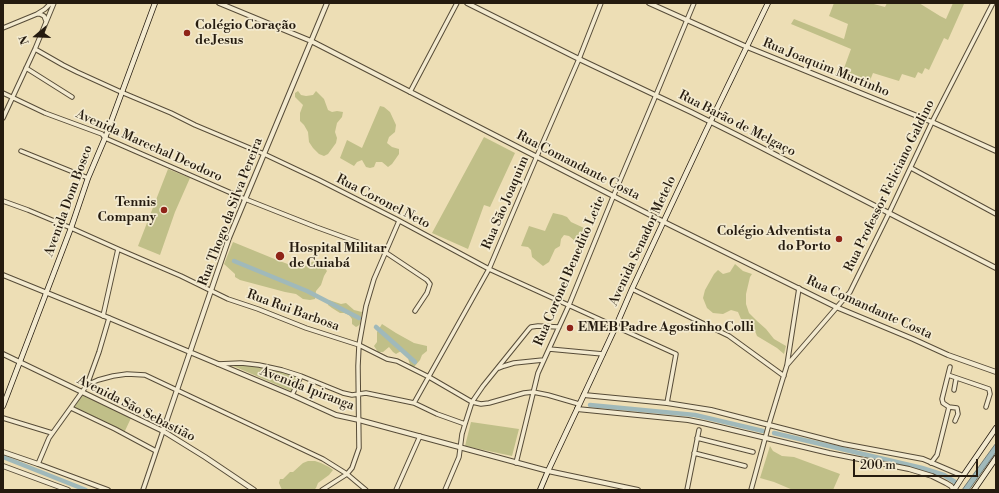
<!DOCTYPE html>
<html>
<head>
<meta charset="utf-8">
<style>
	body { margin:0 }
	#map { position:relative; width:999px; height:493px; overflow:hidden; background:#eddeb5; font-family:"Libre Bodoni",serif }
	canvas { display:block }
	.frame { position:absolute; inset:0; border:4px solid #251b0f; pointer-events:none }
	.north { position:absolute; left:16px; top:16px; width:40px; height:40px; -webkit-text-stroke:3px #f3eacf; paint-order:stroke; rotate:251deg; font-size:11px; font-weight:700; line-height:16px; text-align:center; color:#251b0f }
	.north::after { content:''; display:block; margin:auto; width:14px; height:18px; background:#251b0f; clip-path:polygon(50% 0,100% 100%,50% 72%,0 100%) }
	.scale { position:absolute; left:853px; top:459px; width:125px; height:18px; box-sizing:border-box; border:2px solid #251b0f; border-top:0; padding-left:5px; font-size:12px; line-height:14px; white-space:nowrap; color:#251b0f; -webkit-text-stroke:3px #f3eacf; paint-order:stroke }
</style>
</head>
<body>
<div id="map">
<canvas width="999" height="493"></canvas>
<div class="frame"></div>
<div class="north">N</div>
<div class="scale">200 m</div>
</div>
<script>
const c = document.querySelector('canvas').getContext('2d');
c.lineJoin = 'round';
function fillPath(path, color) { c.fillStyle = color; c.fill(path, 'evenodd'); }
const poly = rows => new Path2D(rows.map(r => 'M' + r).join(''));
function trace(path, color, width, dash) { c.strokeStyle = color; c.lineWidth = width; c.lineCap = dash ? 'butt' : 'round'; c.setLineDash(dash || []); c.stroke(path); }
function label(font, color, halo, rows, align = 'center') {
  c.font = font + ' "Libre Bodoni",serif'; c.lineWidth = 3.5; c.setLineDash([]); c.textBaseline = 'middle'; c.strokeStyle = halo; c.fillStyle = color; for (const [text, x, y, turn = 0] of rows) {
    c.save(); c.translate(x, y); c.rotate((+turn || 0) * Math.PI / 180); c.textAlign = isNaN(turn) ? turn : align; if (halo) c.strokeText(text, 0, 0); c.fillText(text, 0, 0); c.restore();
  }
}
const green = poly([
	[834,3,870,3,885,7,887,3,919,3,940,16,946,19,953,3,964,4,948,40,944,38,929,70,925,68,922,74,918,72,915,78,902,74,899,81,873,73,869,83,843,71,851,49,791,24,794,19,844,39,848,24,829,16],
	[298,91,301,95,306,96,313,95,316,91,324,99,328,110,332,112,337,111,343,112,342,117,337,123,335,132,337,138,336,143,328,154,324,156,319,154,313,148,309,142,308,132,304,125,300,121,300,113,303,105,295,97,295,93],
	[380,106,384,107,390,112,396,125,395,132,389,137,387,143,392,147,399,149,399,154,392,164,388,167,382,162,376,162,374,167,370,168,366,167,362,160,357,162,354,166,340,158,347,140,362,148],
	[484,137,515,153,490,207,484,205,468,249,432,233],
	[168,169,190,178,175,212,160,255,138,246],
	[553,213,562,215,567,217,571,222,584,228,587,234,586,239,580,242,575,241,569,236,564,235,561,239,560,246,555,249,549,262,543,266,538,262,532,257,531,250,528,247,521,246,529,226,545,231],
	[233,242,277,260,293,266,303,267,310,263,316,260,323,266,327,271,324,276,321,285,316,291,315,299,310,300,303,299,296,294,285,292,240,280,235,277,235,274,224,264],
	[735,264,743,271,752,274,750,277,746,294,746,304,749,313,757,321,766,329,774,339,786,346,784,354,777,348,757,336,753,326,741,319,738,312,731,310,723,314,713,313,707,308,703,298,705,290,714,274,718,270,723,274,730,272],
	[329,300,341,304,346,303,354,310,362,312,360,324,358,326,356,327,352,324,352,319,349,315,344,313,340,313,332,308,328,305],
	[382,324,396,333,414,343,427,346,427,351,422,355,420,360,414,367,410,365,408,358,401,351,396,354,393,352,389,347,383,352,378,352,374,346,377,342,377,332],
	[239,364,265,368,284,372,297,377,291,391,231,365],
	[82,395,131,418,124,433,74,408],
	[471,422,519,429,512,456,465,446],
	[770,446,773,451,782,456,794,457,840,474,833,490,793,490,774,482,760,478],
	[308,461,315,461,321,463,329,467,333,470,329,475,318,483,316,488,314,490,282,490,279,483,280,479,283,479,290,472,293,472,303,463]
]);
const water = poly([
	[996,443,996,452,969,490,962,490,996,443]
]);
const canal = poly([
	[234,261,307,291,359,318],
	[376,327,415,362],
	[590,405,695,415,763,431],
	[774,433,922,468,944,475,955,482],
	[3,457,86,490]
]);
const minor = poly([
	[38,14,40,14,44,16,46,21],
	[3,28,37,14,45,9,51,3],
	[35,49,63,65,77,72,121,92,171,113,195,125,264,154,319,180,396,219,489,269,676,354,667,403],
	[26,68,72,97],
	[410,92,457,3],
	[3,93,45,113,102,134,105,138,245,199,316,227,385,252,427,280,430,284,427,293,415,311],
	[3,118,35,49,54,3],
	[21,151,88,178],
	[911,168,996,214],
	[3,201,28,210,71,228,118,249,181,276,228,299,258,309,306,328,359,345,387,359,397,361,429,377,472,402,481,404,489,403,524,393,533,392,548,395,579,404],
	[632,289,729,336,784,376],
	[103,316,118,249],
	[549,349,603,354],
	[218,364,241,363,259,365,282,370,301,376,343,393,352,395,366,393,414,403,437,414,465,424],
	[787,365,850,292,889,213,932,122,993,3],
	[950,367,942,399,943,403,949,407,957,408,958,414,955,421],
	[499,368,504,366,514,363,543,360],
	[948,375,989,389,990,394,986,407],
	[87,385,98,380,113,376,127,374,145,375,323,459,347,474,366,490],
	[954,390,956,379],
	[292,395,301,376],
	[414,403,489,269,537,156,579,59,601,3],
	[71,408,115,429,156,451],
	[3,418,52,433],
	[697,438,753,452],
	[694,453,745,466],
	[516,463,538,373,569,305,613,197,656,95,694,3],
	[931,463,937,455,949,407],
	[38,464,49,438,87,385,99,352,109,318],
	[143,490,163,431],
	[322,490,347,474,352,468,359,448,358,366,359,345,366,306,374,279,399,221],
	[396,490,420,436],
	[445,490,459,457,462,434,465,424,472,402,483,386,529,329,531,327,538,326,559,327],
	[687,490,699,430],
	[751,490,769,424,787,365,799,288]
]);
const tertiary = poly([
	[219,3,311,41,664,222,836,307,913,339,948,355,996,372],
	[467,3,579,59,691,112,739,136,996,268],
	[649,3,747,47,932,122,996,151],
	[3,275,109,318,292,395,336,415,359,420,548,471,638,490],
	[3,354,163,431,205,457,254,490],
	[584,395,667,403,711,410,843,444,923,459,963,476],
	[577,409,688,420,703,423,829,453,909,469,932,476,946,483,951,486,954,490],
	[163,431,229,238,327,3],
	[3,452,38,464,108,490],
	[3,466,68,490]
]);
const secondary = poly([
	[3,406,71,228,88,178,105,138,155,3],
	[540,490,548,471,588,386,616,326,632,289,706,131,768,3],
	[954,490,963,476,996,428],
	[974,490,996,458]
]);
const markers = [
	[187,33,4,"#8f2418"],
	[164,210,4,"#8f2418"],
	[839,239,4,"#8f2418"],
	[280,256,5,"#8f2418"],
	[570,328,4,"#8f2418"]
];
const poiNames = [
	["Colégio Coração",195,26],
	["de Jesus",195,41],
	["Tennis",156,203,"right"],
	["Company",156,218,"right"],
	["Colégio Adventista",831,232,"right"],
	["do Porto",831,247,"right"],
	["Hospital Militar",289,249],
	["de Cuiabá",289,264],
	["EMEB Padre Agostinho Colli",578,328]
];
const streetNames = [
	["Rua Joaquim Murtinho",826,68,22],
	["Rua Barão de Melgaço",737,124,27],
	["Avenida Marechal Deodoro",149,146,24],
	["Rua Comandante Costa",578,166,27],
	["Rua Professor Feliciano Galdino",890,186,-64],
	["Avenida Dom Bosco",69,201,-70],
	["Rua Coronel Neto",383,202,27],
	["Rua São Joaquim",506,203,-67],
	["Rua Thogo da Silva Pereira",231,212,-69],
	["Avenida Senador Metelo",643,241,-65],
	["Rua Coronel Benedito Leite",570,271,-67],
	["Rua Comandante Costa",869,308,24],
	["Rua Rui Barbosa",293,311,20],
	["Avenida Ipiranga",307,389,21],
	["Avenida São Sebastião",136,409,27]
];
fillPath(green, '#c0bf88');
fillPath(water, '#a0b9ba');
trace(water, '#6f7a76', 1);
trace(canal, '#a0b9ba', 4.5);
trace(minor, '#574c38', 5.5);
trace(tertiary, '#574c38', 6);
trace(secondary, '#251b0f', 6);
trace(minor, '#f3eacf', 3.5);
trace(tertiary, '#f3eacf', 4);
trace(secondary, '#f3eacf', 4.5);
for (const [x, y, r, color] of markers) { const dot = new Path2D(); dot.arc(x, y, r, 0, 2 * Math.PI); c.fillStyle = color; c.fill(dot); trace(dot, '#f3eacf', 1.5); }
label('bold 13px', '#251b0f', '#f3eacf', poiNames, 'left');
label('13px', '#251b0f', '#f3eacf', streetNames);
</script>
</body>
</html>
